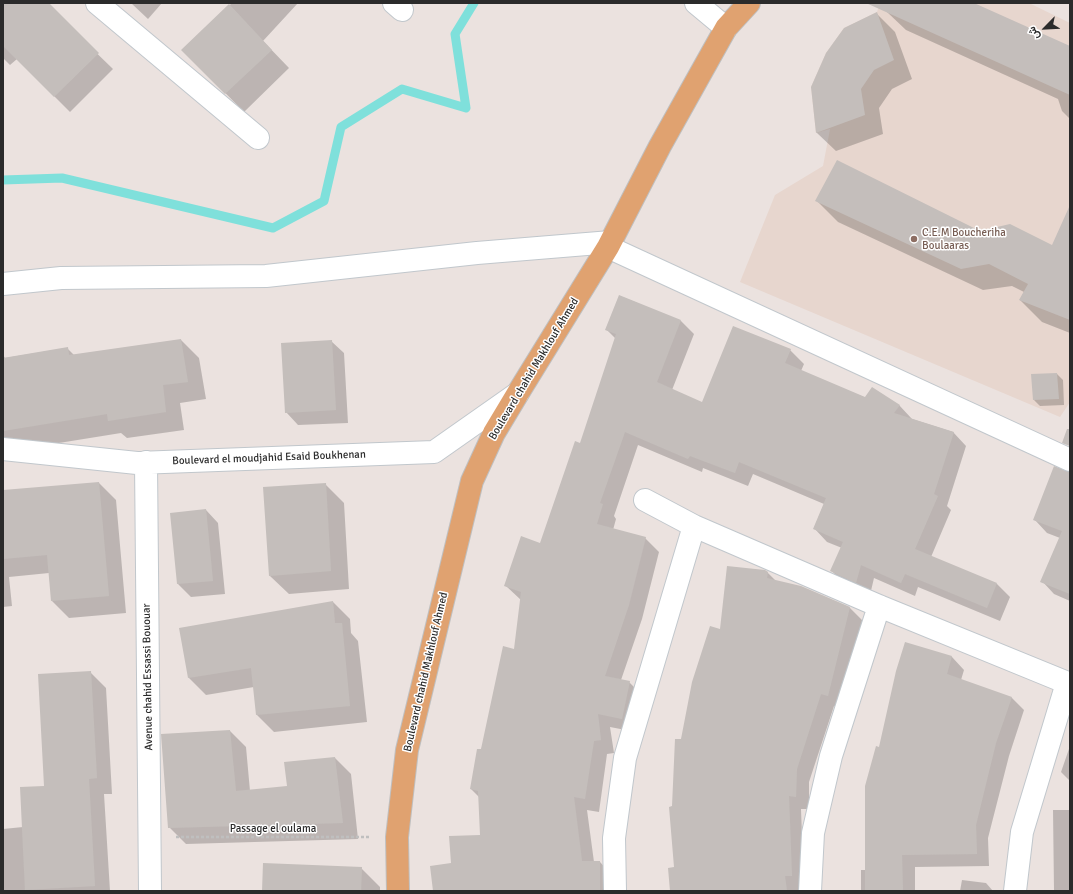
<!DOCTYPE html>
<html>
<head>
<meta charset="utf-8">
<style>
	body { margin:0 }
	#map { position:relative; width:1073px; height:894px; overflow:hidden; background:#ebe2df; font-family:Signika,Vazirmatn,sans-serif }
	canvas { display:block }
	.frame { position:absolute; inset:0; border:4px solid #2b2b2b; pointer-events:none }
	.north { position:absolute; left:1025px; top:8px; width:40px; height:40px; -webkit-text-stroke:3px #fff; paint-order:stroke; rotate:246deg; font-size:11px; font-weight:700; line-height:16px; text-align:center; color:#2b2b2b }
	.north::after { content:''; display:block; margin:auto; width:14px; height:18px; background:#2b2b2b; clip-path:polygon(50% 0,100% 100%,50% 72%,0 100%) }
</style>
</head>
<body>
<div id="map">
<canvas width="1073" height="894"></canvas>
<div class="frame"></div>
<div class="north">ش</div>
</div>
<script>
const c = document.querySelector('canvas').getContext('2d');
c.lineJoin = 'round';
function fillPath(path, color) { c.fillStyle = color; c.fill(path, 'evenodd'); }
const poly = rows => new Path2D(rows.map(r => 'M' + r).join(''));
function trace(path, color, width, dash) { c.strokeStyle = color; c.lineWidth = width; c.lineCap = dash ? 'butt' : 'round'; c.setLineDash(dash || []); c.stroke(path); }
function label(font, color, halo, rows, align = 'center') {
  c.font = font + ' Signika,sans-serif'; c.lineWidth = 3; c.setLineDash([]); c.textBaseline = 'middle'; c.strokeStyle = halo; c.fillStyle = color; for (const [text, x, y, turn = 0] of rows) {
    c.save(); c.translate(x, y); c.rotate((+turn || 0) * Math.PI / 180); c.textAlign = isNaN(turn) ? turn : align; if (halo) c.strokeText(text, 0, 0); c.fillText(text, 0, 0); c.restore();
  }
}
const education = poly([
	[880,3,1029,3,1070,23,1070,402,1060,417,740,282,775,195,823,166,830,129,816,133,811,87,826,53,844,28,877,12]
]);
const shadow = poly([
	[3,3,45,3,113,69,70,112,17,59,10,65,3,58],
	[131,3,162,3,148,19],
	[232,3,298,3,263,41,289,68,244,112,183,50],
	[888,3,971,3,1070,47,1070,119,1062,111,1058,99,906,30,887,12],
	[877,14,895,32,912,79,892,89,879,108,883,134,836,151,817,133,812,88],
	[816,200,1052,246,1070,226,1070,333,1042,322,1020,300,1024,292,1012,286,983,290,838,222],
	[620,296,681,321,694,334,672,390,702,403,790,350,804,364,801,371,866,398,899,405,912,419,953,432,966,446,947,506,951,510,931,557,997,584,1010,597,1000,621,918,587,915,596,874,578,870,595,845,585,832,571,842,548,827,542,814,528,824,504,753,474,748,486,703,468,702,472,638,445,614,516,616,519,613,530,645,538,659,552,642,619,621,680,629,682,643,696,636,732,610,727,614,753,607,754,599,812,587,810,594,862,600,862,613,876,613,891,434,891,452,864,481,835,479,797,471,789,481,750,515,650,521,600,506,586,541,544,581,444,616,339,606,329],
	[181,340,199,358,206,399,180,403,184,430,127,438,121,433,3,452,3,355,5,358,67,348,74,355],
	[331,341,344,353,348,423,298,425,286,412],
	[1057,374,1063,380,1064,405,1040,406,1034,400],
	[1070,472,1070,601,1054,594,1042,581,1060,538,1047,533,1035,520],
	[99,483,116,500,126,613,69,618,52,601,49,573,9,577,12,606,3,607,3,491],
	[325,484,344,503,349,589,289,594,270,576],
	[206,510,218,523,225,594,191,597,178,584],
	[767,572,776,581,801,587,850,608,863,621,840,708,834,706,809,782,809,809,801,809,804,888,798,889,798,891,671,891,675,868,673,807,681,740,720,630],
	[333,602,350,619,351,633,358,641,367,722,274,732,257,715,254,687,206,695,189,678,180,629],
	[906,643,952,657,964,670,961,680,1012,698,1024,710,1009,756,988,838,989,866,915,867,915,891,861,891,861,870,866,870,880,748],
	[90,672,106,688,112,794,104,794,110,891,3,891,3,829,23,827,45,787],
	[230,731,246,747,250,791,288,787,335,758,351,774,358,839,186,844,169,827],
	[1070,746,1070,781,1061,772],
	[1053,810,1070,810,1070,891,1054,891],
	[361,868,380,887,380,891,263,891],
	[962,880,986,883,993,891,960,891]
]);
const stream = poly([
	[3,180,62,178,273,228,324,201,341,127,402,89,466,108,455,34,474,3]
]);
const building = poly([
	[3,3,49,3,99,53,54,97,3,46],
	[866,3,974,3,1070,46,1070,95],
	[229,4,272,50,225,94,181,50],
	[877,12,894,60,874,70,861,89,865,115,816,133,811,87,826,53,844,28],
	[837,160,980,231,1010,224,1052,245,1070,205,1070,320,1019,300,1028,284,989,264,961,269,815,201],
	[619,295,681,320,657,382,702,402,733,326,791,349,785,363,865,397,872,387,900,405,894,413,954,432,934,494,938,496,915,549,997,583,987,608,905,574,901,583,861,565,856,583,830,571,843,542,813,529,826,498,739,462,735,473,690,456,688,459,625,432,600,503,603,504,597,524,646,537,629,605,605,676,630,681,622,719,598,714,601,740,594,741,585,799,574,797,582,861,600,861,600,891,433,891,430,866,451,863,449,836,480,835,478,791,470,789,477,749,481,749,503,646,514,649,521,592,504,586,521,536,540,543,575,441,580,443,616,334,605,330],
	[181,339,188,382,163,385,166,412,108,421,107,414,3,431,3,358,68,347,69,355],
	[332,340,336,410,285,413,281,343],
	[1057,373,1059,399,1033,400,1031,374],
	[1067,429,1070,429,1070,446,1062,443],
	[1054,466,1070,472,1070,594,1040,582,1062,531,1033,520],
	[99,482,109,596,51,601,47,555,3,559,3,490],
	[326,483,331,571,269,576,263,487],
	[206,509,213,581,177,584,170,513],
	[727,566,765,570,768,572,767,578,801,586,850,607,828,696,821,694,797,769,796,797,789,796,792,876,785,876,787,891,670,891,668,868,674,867,669,807,672,806,675,739,681,739,692,682,710,626,720,629],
	[333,601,335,623,342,623,350,706,256,715,251,668,188,678,179,628],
	[905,642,952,656,947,674,1012,697,996,743,976,825,977,854,902,855,903,891,865,891,865,786,876,746,879,747,896,671],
	[91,671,97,778,89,779,95,886,25,890,20,787,44,786,38,674],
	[230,730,236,791,287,786,284,762,335,757,343,823,168,828,161,734],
	[263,863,362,867,361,891,262,891]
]);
const path = poly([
	[176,837,371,837]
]);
const minor = poly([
	[97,3,258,138],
	[394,3,402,10],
	[696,3,726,28],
	[608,247,1070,460],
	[3,284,61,278,266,276,477,253,611,242],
	[3,449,137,463,434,452,518,393],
	[146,462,150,891],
	[645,500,694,526,879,606,1070,684],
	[615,891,614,838,625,758,694,526],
	[810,891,813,833,831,756,879,606],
	[1015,891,1022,832,1067,683]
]);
const major = poly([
	[398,891,397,837,407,750,472,481,494,433,518,393,608,247,660,146,726,28,749,3]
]);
const markers = [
	[914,239,4,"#8d6e63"]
];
const educationNames = [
	["C.E.M Boucheriha",922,233],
	["Boulaaras",922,246]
];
const streetNames = [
	["Boulevard chahid Makhlouf Ahmed",534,369,-59],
	["Boulevard el moudjahid Esaid Boukhenan",269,458,-2],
	["Boulevard chahid Makhlouf Ahmed",426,672,-77],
	["Avenue chahid Essassi Bououar",148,677,-91],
	["Passage el oulama",273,829]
];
fillPath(education, '#e7d6ce');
fillPath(shadow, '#0003');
trace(stream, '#7fe0db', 9);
fillPath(building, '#c4bebb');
trace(minor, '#c1c7cc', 24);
trace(major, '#bfbfbf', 24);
trace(path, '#bfbfbf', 2.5, [3, 2]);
trace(minor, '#fff', 22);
trace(major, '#e0a270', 22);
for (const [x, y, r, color] of markers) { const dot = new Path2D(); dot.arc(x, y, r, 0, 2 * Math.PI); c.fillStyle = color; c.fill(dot); trace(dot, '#fff', 1.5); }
label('11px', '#785e54', '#fff', educationNames, 'left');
label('11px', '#2b2b2b', '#fff', streetNames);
</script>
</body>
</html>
